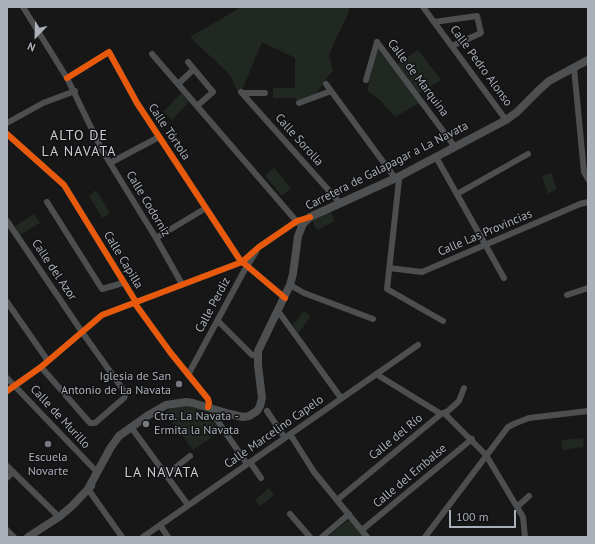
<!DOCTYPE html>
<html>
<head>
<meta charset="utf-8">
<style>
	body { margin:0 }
	#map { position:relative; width:595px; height:544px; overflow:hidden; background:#171717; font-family:"PT Sans",sans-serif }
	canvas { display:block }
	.frame { position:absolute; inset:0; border:8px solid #aab0b7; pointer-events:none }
	.north { position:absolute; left:16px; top:16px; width:40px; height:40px; -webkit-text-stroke:3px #111113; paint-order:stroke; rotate:203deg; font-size:11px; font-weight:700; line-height:16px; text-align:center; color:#aab0b7 }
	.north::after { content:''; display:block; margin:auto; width:14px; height:18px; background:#aab0b7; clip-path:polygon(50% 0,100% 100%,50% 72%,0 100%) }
	.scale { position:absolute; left:449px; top:510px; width:67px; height:18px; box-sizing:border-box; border:2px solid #aab0b7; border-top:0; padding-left:5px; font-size:12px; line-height:14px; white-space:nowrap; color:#aab0b7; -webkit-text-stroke:3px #111113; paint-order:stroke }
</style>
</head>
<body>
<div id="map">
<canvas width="595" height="544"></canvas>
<div class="frame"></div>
<div class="north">N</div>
<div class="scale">100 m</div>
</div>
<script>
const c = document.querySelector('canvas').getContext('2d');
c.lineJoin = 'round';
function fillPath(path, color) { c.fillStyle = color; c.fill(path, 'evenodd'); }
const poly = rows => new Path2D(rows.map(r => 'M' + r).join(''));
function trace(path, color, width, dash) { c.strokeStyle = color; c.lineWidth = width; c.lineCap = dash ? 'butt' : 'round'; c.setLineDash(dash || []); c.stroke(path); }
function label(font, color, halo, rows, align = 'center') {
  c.font = font + ' "PT Sans",sans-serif'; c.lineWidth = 3; c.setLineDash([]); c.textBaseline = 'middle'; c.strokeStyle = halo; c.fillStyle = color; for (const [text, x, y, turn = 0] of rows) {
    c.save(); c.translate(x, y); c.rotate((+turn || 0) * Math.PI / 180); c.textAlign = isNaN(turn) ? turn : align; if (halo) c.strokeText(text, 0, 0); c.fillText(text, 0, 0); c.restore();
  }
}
const green = poly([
	[241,7,350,7,347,17,335,41,329,55,333,71,329,75,316,94,298,102,295,98,273,98,273,88,295,88,295,58,262,42,243,88,238,93,230,75,190,37],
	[378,49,419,103,395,117,382,102,367,90],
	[418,50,441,80,419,94,397,64],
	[181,93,189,102,172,120,163,112],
	[274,168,291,188,282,196,265,176],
	[551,173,557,189,548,194,542,176],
	[96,190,110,213,102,218,89,196],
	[331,212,335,221,317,230,312,221],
	[34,214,40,223,20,235,15,226],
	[303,311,311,316,298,334,293,325],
	[184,406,198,408,205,412,221,431,193,450,165,412,174,407],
	[583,438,584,447,562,450,561,440],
	[269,488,274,495,260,506,255,500],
	[347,521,351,522,363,536,361,537,328,537]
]);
const minor = poly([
	[23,7,67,78,102,150,156,238,182,284],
	[423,7,506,120],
	[434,22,477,16,481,33,452,46],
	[377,42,455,147],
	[152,54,298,223],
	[188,62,213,92,197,106],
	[574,68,584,172,588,179],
	[67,78,109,52,137,103,240,260,285,298],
	[366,80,377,42],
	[178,84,194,69],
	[326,84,395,178],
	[241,92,340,203],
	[242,93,265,93],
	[299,103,331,91],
	[7,123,43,103,75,91],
	[7,134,64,185,136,302,136,305,170,352,208,399,209,403,208,407],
	[436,157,504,278],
	[110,163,159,137],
	[398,177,399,180,387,289,443,321],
	[457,194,528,154],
	[47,202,102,289,123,283],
	[7,221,82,332,124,391,125,395,124,398,95,423,90,423,41,367],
	[156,238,206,208],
	[389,268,422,272,580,204,588,202],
	[290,285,304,293,373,319],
	[567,295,588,288],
	[7,302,48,361],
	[278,311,341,398],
	[218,321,252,355,258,356],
	[376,374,441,414],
	[188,375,244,271,256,252],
	[7,378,97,472],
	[7,391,41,367,102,315,242,262,259,247,297,221,308,218],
	[216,410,215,417,247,464],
	[267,411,285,438],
	[444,413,486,455,523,517,525,537],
	[131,427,188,505],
	[290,434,314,472,367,537],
	[250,462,261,478],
	[7,466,59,517],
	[166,475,190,456],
	[7,478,13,472],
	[88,489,122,537],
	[337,500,441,414,448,411,459,401,464,388],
	[517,507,529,496],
	[290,514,310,537],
	[160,525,168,537],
	[7,530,14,537],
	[362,530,472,439],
	[143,537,418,345],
	[322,537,349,514],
	[425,537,508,427,516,423,529,418,588,411]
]);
const major = poly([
	[88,489,111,447,119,436,147,416,166,405,186,402,193,403,230,414,243,417,249,416,257,411,260,406,262,398,258,365,258,351,290,285,293,274,298,236,303,224,310,217,398,177,506,120,517,112,540,89,549,81,588,60],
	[28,537,59,517,72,506,91,486]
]);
const cycleway = poly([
	[67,78,109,52,137,103,240,260,285,298],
	[7,134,64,185,136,302,136,305,170,352,208,399,209,403,208,407],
	[7,391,41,367,102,315,242,262,259,247,297,221,310,217]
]);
const markers = [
	[179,384,4,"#777a7f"],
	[146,424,4,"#777a7f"],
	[48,444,4,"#777a7f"]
];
const streetNames = [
	["Calle Pedro Alonso",481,66,54],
	["Calle de Marquina",418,78,53],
	["Calle Tórtola",169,132,56],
	["Calle Sorolla",299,140,48],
	["Carretera de Galapagar a La Navata",387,166,-27],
	["Calle Codorniz",148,204,59],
	["Calle Las Provincias",485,233,-23],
	["Calle Capilla",123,260,59],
	["Calle del Azor",54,270,56],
	["Calle Perdiz",213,305,-62],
	["Calle de Murillo",60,417,47],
	["Calle Marcelino Capelo",274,432,-35],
	["Calle del Río",396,437,-39],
	["Calle del Embalse",410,476,-40]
];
const poiNames = [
	["Iglesia de San",171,377],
	["Antonio de La Navata",171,391],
	["Ctra. La Navata -",154,417,"left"],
	["Ermita la Navata",154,431,"left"],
	["Escuela",48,458,"center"],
	["Novarte",48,472,"center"]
];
const quarterNames = [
	["ALTO DE",79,136],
	["LA NAVATA",79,152],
	["LA NAVATA",162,473]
];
fillPath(green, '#212721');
trace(minor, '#4c4e50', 6);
trace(major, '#4e4f51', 8);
trace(cycleway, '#e8590c', 6);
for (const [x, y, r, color] of markers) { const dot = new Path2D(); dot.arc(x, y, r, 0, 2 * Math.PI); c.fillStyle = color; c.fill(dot); trace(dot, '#111113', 1.5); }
label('12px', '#aab0b7', '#111113', streetNames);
label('12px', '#aab0b7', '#111113', poiNames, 'right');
c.letterSpacing = '1px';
label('14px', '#caced3', '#111113', quarterNames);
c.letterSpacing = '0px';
</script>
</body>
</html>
